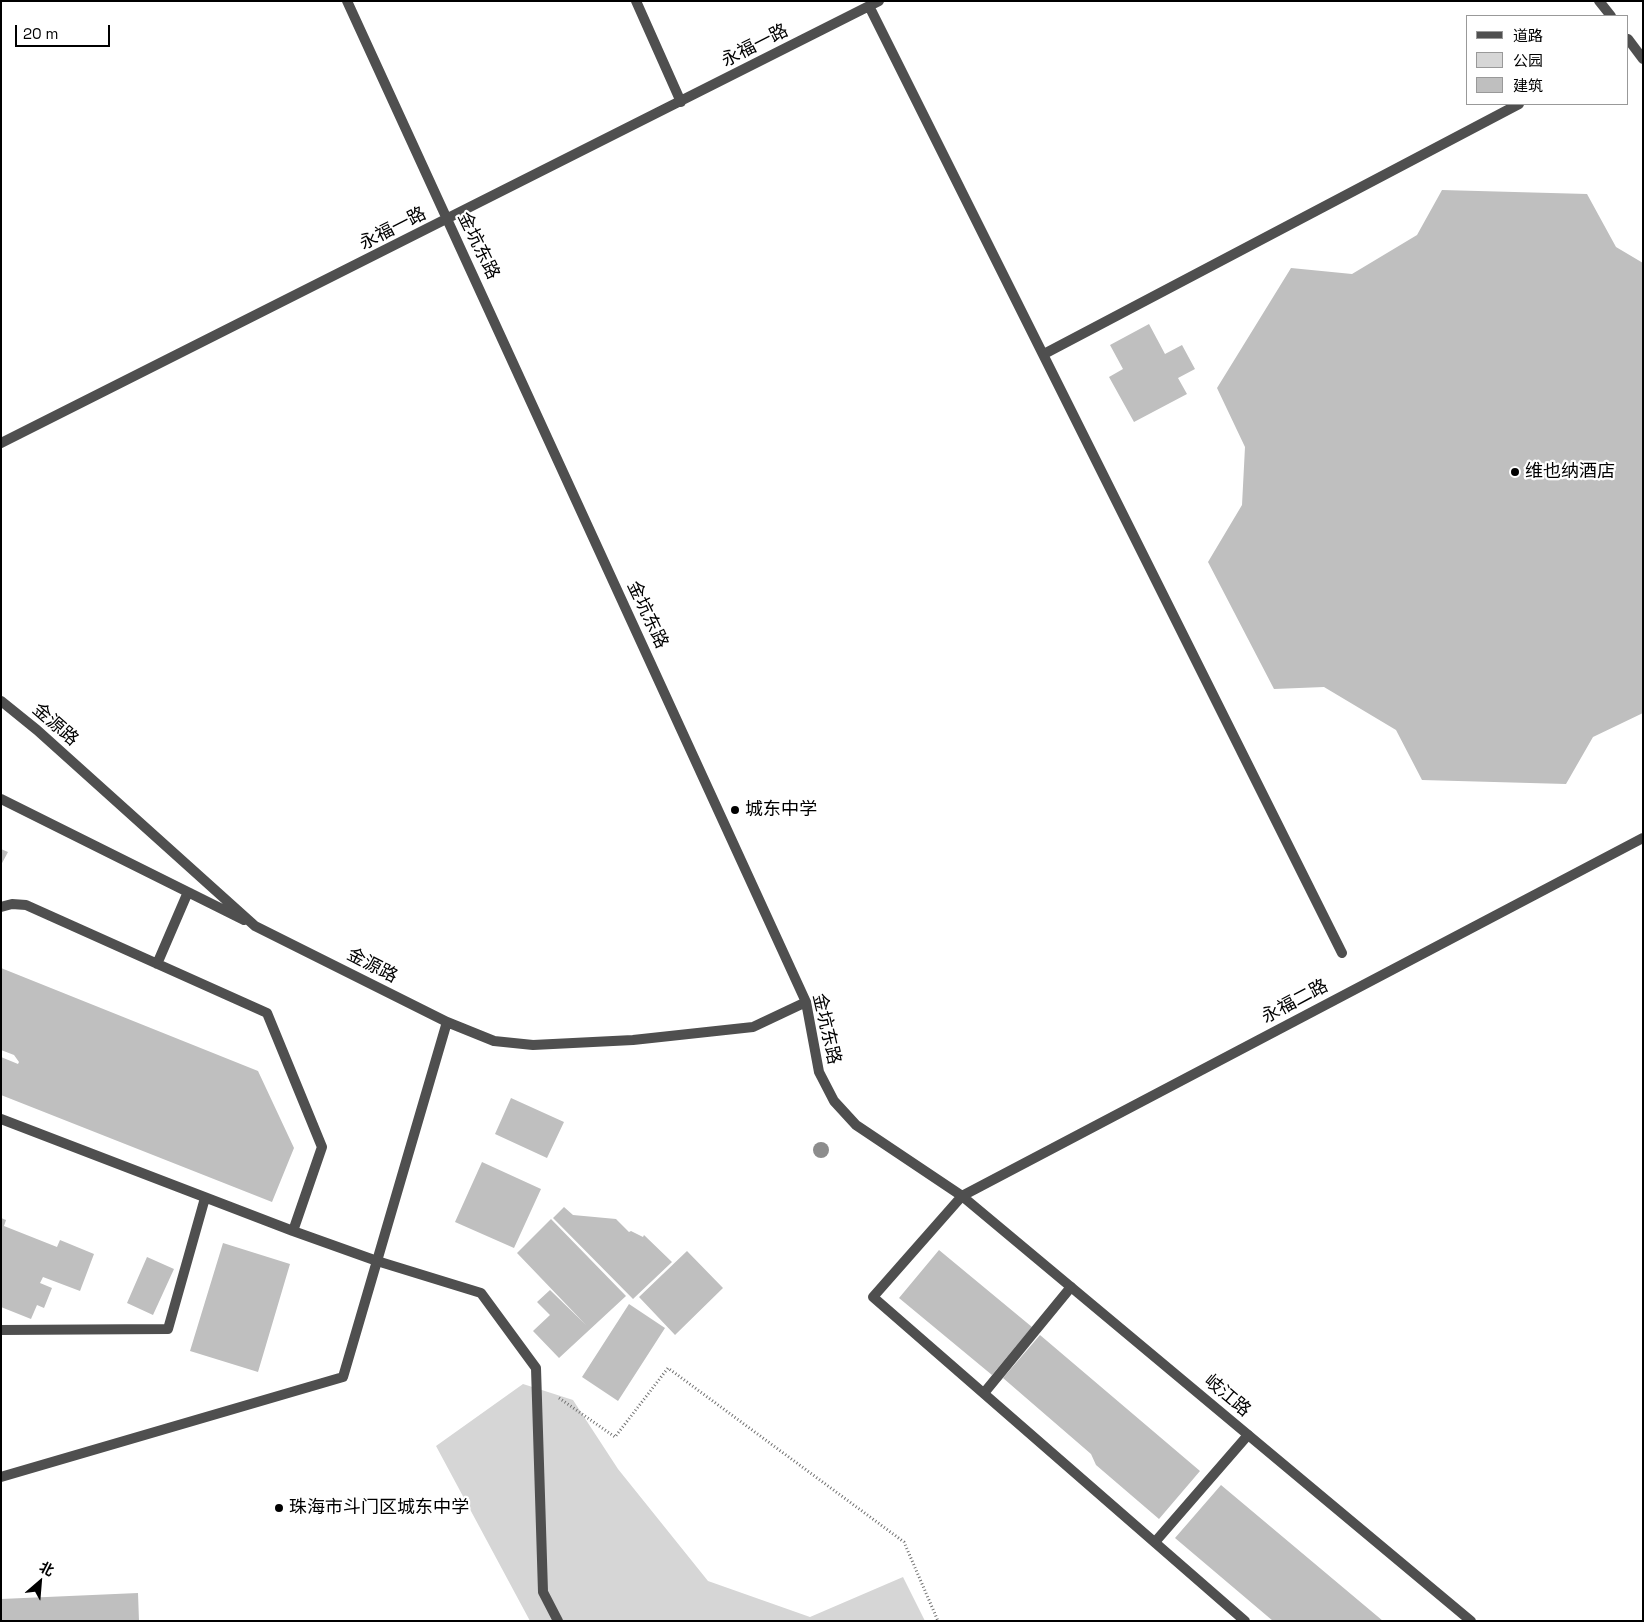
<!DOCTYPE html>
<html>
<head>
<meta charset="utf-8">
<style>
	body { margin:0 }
	#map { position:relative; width:1644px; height:1622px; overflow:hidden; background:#fff; font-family:"Space Grotesk","Noto Sans SC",sans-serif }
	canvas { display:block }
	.frame { position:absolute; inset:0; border:2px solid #000; pointer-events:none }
	.legend { position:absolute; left:1466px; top:15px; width:162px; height:90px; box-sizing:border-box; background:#fff; border:1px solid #999; margin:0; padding:6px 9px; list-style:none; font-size:15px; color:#000 }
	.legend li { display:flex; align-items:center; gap:10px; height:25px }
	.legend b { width:25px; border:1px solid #999 }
	.north { position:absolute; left:15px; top:1557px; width:50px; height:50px; -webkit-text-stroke:4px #fff; paint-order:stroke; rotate:27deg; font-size:14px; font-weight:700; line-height:20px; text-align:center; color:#000 }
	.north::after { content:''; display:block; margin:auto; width:18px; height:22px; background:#000; clip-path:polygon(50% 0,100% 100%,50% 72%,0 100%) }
	.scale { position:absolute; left:15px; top:25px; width:95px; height:22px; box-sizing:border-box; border:2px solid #000; border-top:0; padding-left:6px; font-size:15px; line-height:18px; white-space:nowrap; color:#000; -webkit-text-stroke:4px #fff; paint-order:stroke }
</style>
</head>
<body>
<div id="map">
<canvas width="1644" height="1622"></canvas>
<div class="frame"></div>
<ul class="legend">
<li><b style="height:6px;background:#4f4f4f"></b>道路</li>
<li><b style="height:14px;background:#d6d6d6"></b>公园</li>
<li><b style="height:14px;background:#bfbfbf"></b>建筑</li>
</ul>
<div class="north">北</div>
<div class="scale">20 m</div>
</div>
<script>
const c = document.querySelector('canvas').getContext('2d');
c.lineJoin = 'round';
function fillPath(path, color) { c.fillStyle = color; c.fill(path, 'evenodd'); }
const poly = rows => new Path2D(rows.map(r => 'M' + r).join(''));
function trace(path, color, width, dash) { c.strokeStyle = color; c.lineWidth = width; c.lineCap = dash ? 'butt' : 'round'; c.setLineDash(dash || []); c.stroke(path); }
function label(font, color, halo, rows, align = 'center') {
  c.font = font + ' "Space Grotesk","Noto Sans SC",sans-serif'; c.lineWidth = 4.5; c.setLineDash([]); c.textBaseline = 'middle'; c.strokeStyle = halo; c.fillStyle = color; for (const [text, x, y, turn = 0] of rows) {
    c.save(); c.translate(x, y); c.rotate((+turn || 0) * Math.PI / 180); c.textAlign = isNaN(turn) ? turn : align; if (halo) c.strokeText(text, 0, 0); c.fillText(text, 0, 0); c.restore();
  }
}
const green = poly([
	[523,1384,573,1400,618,1469,708,1581,810,1617,903,1577,925,1621,530,1621,436,1446]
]);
const building = poly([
	[1442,190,1587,194,1616,247,1643,263,1643,713,1593,737,1566,784,1422,780,1396,730,1324,687,1274,689,1208,562,1242,505,1245,447,1217,388,1291,268,1352,274,1417,235],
	[1149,324,1165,354,1182,345,1195,369,1178,378,1187,394,1134,422,1109,377,1123,369,1110,345],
	[1,849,8,852,1,865],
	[1,968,258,1071,294,1148,272,1202,1,1095,1,1057,18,1064,19,1062,14,1055,1,1050],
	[511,1098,564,1122,547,1158,495,1134],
	[482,1162,541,1189,514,1248,455,1222],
	[564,1207,573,1215,616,1219,629,1232,631,1231,643,1237,644,1235,672,1262,633,1299,553,1218],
	[1,1218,6,1220,4,1226,57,1247,60,1240,94,1254,80,1291,43,1277,40,1283,52,1288,44,1308,37,1305,31,1319,1,1307],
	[551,1219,626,1296,559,1358,533,1331,550,1315,537,1302,550,1290,586,1325,517,1253],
	[223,1243,290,1264,258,1372,190,1351],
	[939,1250,1032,1327,992,1375,899,1298],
	[687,1251,723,1288,675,1335,639,1297],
	[147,1257,174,1269,153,1315,127,1303],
	[629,1304,665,1328,618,1401,582,1377],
	[1040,1335,1200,1471,1159,1519,1096,1465,1091,1454,1003,1378],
	[1221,1485,1383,1621,1273,1621,1175,1538],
	[138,1593,139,1621,1,1621,1,1599]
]);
const path = poly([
	[559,1398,615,1437,668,1368,904,1542,938,1621]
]);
const service = poly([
	[984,1393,1071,1287],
	[1155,1542,1248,1435]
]);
const minor = poly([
	[347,1,806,1002,819,1072,834,1101,856,1125,962,1196,1471,1621],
	[636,1,681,102],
	[1599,1,1611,16],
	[869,6,1342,953],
	[1628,39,1643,59],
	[1044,354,1519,104],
	[1,443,879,1],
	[1,701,37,730,255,926,447,1022,494,1041,533,1045,633,1040,753,1027,806,1002],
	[1,799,244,920],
	[1,907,12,904,26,905,267,1013,322,1147,293,1231],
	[157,964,188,892],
	[1,1119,293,1231,377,1261,481,1293,536,1368,543,1592,558,1621],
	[1,1330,168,1329,205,1198],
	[1,1477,343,1377,447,1022],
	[1245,1621,873,1297,962,1196,1643,838]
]);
const trees = [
	[821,1150]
];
const markers = [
	[1515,472,5,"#000"],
	[735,810,5,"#000"],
	[279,1508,5,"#000"]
];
const streetNames = [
	["永福一路",755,46,-27],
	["永福一路",393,229,-27],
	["金坑东路",478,246,64],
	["金坑东路",647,615,65],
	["金源路",55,725,41],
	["金源路",372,966,27],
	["永福二路",1295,1002,-28],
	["金坑东路",826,1029,77],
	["岐江路",1227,1396,40]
];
const poiNames = [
	["维也纳酒店",1525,472],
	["城东中学",745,810],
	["珠海市斗门区城东中学",289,1508]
];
fillPath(green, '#d6d6d6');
fillPath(building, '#bfbfbf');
trace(path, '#717171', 3, [1, 2.5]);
trace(service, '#4f4f4f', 10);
trace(minor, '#4f4f4f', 10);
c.fillStyle = '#8c8c8c';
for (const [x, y] of trees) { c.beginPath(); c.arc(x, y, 8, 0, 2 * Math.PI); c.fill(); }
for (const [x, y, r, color] of markers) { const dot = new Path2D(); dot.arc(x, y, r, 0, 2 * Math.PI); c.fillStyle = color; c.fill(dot); trace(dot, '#fff', 2); }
label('18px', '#000', '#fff', streetNames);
label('18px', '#000', '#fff', poiNames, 'left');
</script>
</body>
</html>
